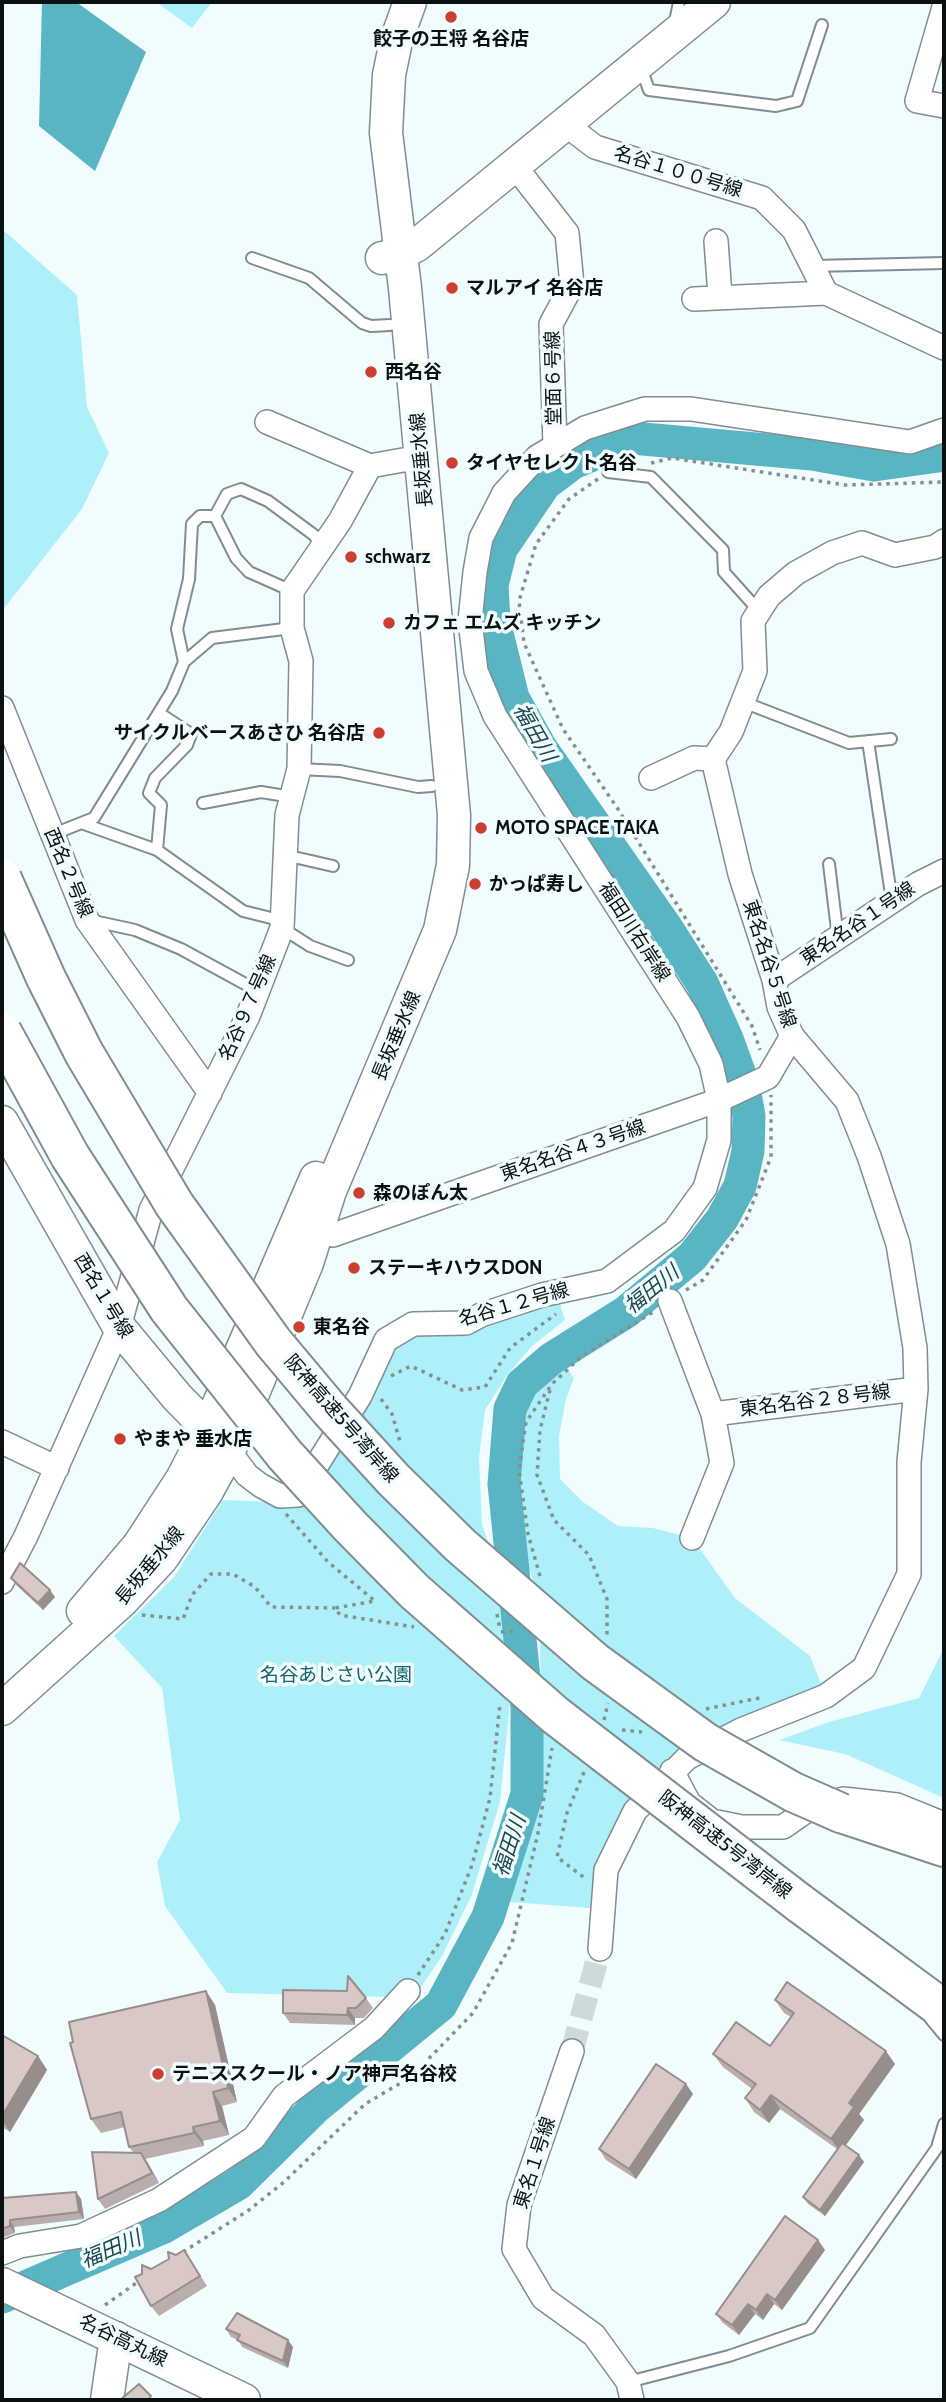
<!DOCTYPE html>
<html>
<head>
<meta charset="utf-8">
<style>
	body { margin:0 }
	#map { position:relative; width:946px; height:2402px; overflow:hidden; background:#f0fcfe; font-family:Cabin,sans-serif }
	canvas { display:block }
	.frame { position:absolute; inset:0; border:4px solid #0b1011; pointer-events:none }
</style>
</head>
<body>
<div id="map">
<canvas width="946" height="2402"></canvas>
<div class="frame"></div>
</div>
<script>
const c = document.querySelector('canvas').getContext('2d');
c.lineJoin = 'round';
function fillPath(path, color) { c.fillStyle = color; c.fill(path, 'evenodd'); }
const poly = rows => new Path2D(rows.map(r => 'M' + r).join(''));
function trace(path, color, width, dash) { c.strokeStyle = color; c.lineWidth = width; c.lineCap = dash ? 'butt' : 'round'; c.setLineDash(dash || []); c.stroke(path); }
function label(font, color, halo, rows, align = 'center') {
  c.font = font + ' Cabin,"Noto Sans JP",sans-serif'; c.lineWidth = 7; c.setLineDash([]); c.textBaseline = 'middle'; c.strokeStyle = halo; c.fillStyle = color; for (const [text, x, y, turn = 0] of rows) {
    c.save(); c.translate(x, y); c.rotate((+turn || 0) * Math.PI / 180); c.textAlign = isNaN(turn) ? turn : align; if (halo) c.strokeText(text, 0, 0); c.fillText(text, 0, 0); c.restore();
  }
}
const green = poly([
	[156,2,212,2,192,28],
	[2,229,77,295,87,407,109,453,82,509,2,611],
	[558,1298,565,1320,532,1346,508,1374,485,1410,479,1457,482,1524,500,1578,509,1640,510,1701,500,1802,471,1897,442,1956,406,2009,390,1997,227,1993,165,1906,157,1862,180,1820,162,1688,114,1636,174,1577,223,1500,298,1503,398,1340],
	[561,1361,574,1378,566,1399,559,1436,560,1479,583,1502,618,1526,653,1528,692,1538,735,1598,810,1656,826,1696,741,1730,635,1811,603,1909,510,1902,538,1776,541,1744,540,1628,534,1583,523,1551,514,1491,512,1445,520,1414],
	[944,1648,944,1798,845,1754,779,1740,829,1722,919,1698]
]);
const water = poly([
	[42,2,76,2,146,52,95,171,39,126]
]);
const river = poly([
	[2,2297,164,2227,238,2184,315,2108,441,2005,488,1917,527,1794,527,1707,504,1484,510,1409,522,1384,551,1359,626,1312,692,1257,722,1219,740,1186,748,1151,749,1116,743,1083,727,1039,702,983,666,927,541,748,513,698,494,621,492,585,501,549,545,484,573,463,632,438,812,454,874,465,944,455]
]);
const streetTunnel = poly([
	[572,2051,600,1949]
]);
const path = poly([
	[651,463,672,458,845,485,944,482],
	[598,479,569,499,536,544,519,601,524,643,563,729,618,809,752,1026,760,1050],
	[686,1290,703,1280,746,1220,771,1157,771,1095],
	[391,1376,411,1366,462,1390,485,1387,510,1348,556,1314],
	[550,1390,540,1430,537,1475,554,1520,589,1555,607,1599,607,1636],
	[381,1399,392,1414,401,1445],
	[286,1514,328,1562,375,1601,335,1608,340,1615,414,1627],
	[540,1576,528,1534,519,1470,526,1422,552,1384,582,1356,653,1312],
	[497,1614,500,1630],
	[142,1615,183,1619,192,1595,211,1574,233,1574,255,1587,271,1607,335,1608],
	[706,1709,764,1697],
	[604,1720,608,1703],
	[622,1730,642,1732],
	[584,1772,567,1813,557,1857,586,1879],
	[418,1975,445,1934,472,1865,490,1798,500,1704],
	[183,2252,249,2210,284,2182,365,2104,411,2077,473,2013,512,1943,538,1833,552,1748],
	[105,2305,142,2279]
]);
const lane = poly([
	[674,27,679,2],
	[641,68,649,90,776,106,797,101,822,25],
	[252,258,309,278,362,323,371,326,390,325],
	[813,266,944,263],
	[608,472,651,477,723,550,724,572,759,611],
	[215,516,227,494,241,489,268,501,314,535,322,546],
	[215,516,236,558,249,572,292,591],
	[184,662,177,629,189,579,192,524,200,516,215,516],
	[743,702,849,743,891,739],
	[868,741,892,901],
	[299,769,340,771,418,787,432,786],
	[203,803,261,792,292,797],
	[84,824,157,850,243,911,283,921],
	[51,835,94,818,172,691,184,662,212,638,292,628],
	[157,850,161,805,149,793,155,778,187,745,191,734,159,713],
	[285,855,333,866],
	[829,864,838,938],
	[89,920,135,930,181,949,258,991],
	[282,928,310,946,348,960],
	[930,2018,944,2035],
	[938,2144,944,2124],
	[628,2382,729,2356,810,2328,944,2138]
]);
const street = poly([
	[944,7,917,101,944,106],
	[565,124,595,147,762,198,794,230,826,293,944,348],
	[514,165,567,233,572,285,551,324,555,446],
	[716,241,720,296],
	[694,299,826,293],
	[267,422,370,466],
	[2,708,87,920,210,1093],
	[651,778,694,758,713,759],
	[774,980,918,884,944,871],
	[306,1225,333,1235,719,1100,768,1077,792,1036],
	[670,1301,713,1414,722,1463,692,1538],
	[713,1414,916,1389],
	[2,1442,57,1468],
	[229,1451,247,1475,260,1485,280,1496,298,1495,360,1396,386,1340,413,1324,466,1323,481,1315,542,1295,607,1281,674,1231,705,1188,719,1140,719,1100,711,1064,688,1017,495,716,476,671,470,621,475,572,481,538,504,493,537,457,585,428,645,409,691,409,910,442,944,430],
	[2,1582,26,1536,119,1327,151,1210,248,1016,282,928,287,815,299,769,301,661,292,628,292,591,340,521,370,466,403,460,422,460],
	[672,1771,689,1803,712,1821,742,1827,783,1827,806,1811,843,1799,897,1805,944,1824],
	[600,1949,606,1870,635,1811,687,1758,741,1730,826,1696,864,1668,909,1574,909,1462,916,1389,915,1348,898,1244,869,1156,847,1101,792,1036,779,1007,774,980,740,874,713,759,731,732,755,671,753,621,769,596,796,573,832,553,862,543,895,555,935,547,944,541],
	[572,2051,519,2205,514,2249,543,2298,594,2335,628,2382,632,2400],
	[2,2253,20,2246,81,2236,159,2200,254,2138,284,2096,374,2028,408,1991]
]);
const secondary = poly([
	[382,258,400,254,417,245,714,2],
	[2,1122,119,1327,177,1397,221,1442],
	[83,1611,139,1545,182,1479,208,1429,316,1178],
	[2,1709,122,1601,162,1558,206,1493,229,1451,307,1263,330,1191,440,930,453,865,454,815,405,288,386,133,389,75,396,41,410,2],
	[2,2284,244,2400],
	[107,2400,116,2338]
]);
const highway = poly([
	[841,1813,944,1847],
	[798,1902,944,2010]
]);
const pathBridge = poly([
	[501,1632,518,1631]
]);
const highwayBridge = poly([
	[2,879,46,978,84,1053,174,1204,273,1342,330,1410,393,1479,460,1545,595,1662,705,1742,793,1792,841,1813],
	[2,1032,70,1156,169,1309,285,1455,350,1526,414,1591,555,1715,798,1902]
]);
const wall = poly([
	[11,1578,55,1597,43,1610,16,1585],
	[206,1991,215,2005,237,2102,222,2106,229,2135,203,2141,204,2146,145,2159,159,2183,105,2209,98,2199,133,2152,129,2147,125,2127,101,2133,91,2119],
	[366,1998,373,2008,364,2018,355,2018,355,2025,290,2023,283,2013],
	[775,2000,895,2064,859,2114,864,2120,845,2146,864,2162,825,2216,808,2204,803,2197,837,2149,780,2109,769,2123,754,2112,745,2098,752,2089,723,2067,713,2054,770,2046,791,2017,784,2013],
	[2,2035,38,2056,47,2070,10,2132,2,2127],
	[693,2094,636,2179,606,2160,599,2149],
	[76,2192,81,2199,84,2219,14,2227,15,2233,2,2238,2,2198],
	[184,2250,207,2286,159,2316,151,2306,151,2269],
	[825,2250,782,2310,774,2304,763,2320,755,2314,739,2335,723,2323,716,2314],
	[226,2329,293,2347,288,2368,242,2347,238,2340,231,2337]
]);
const shadedWall = poly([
	[50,1590,55,1597,43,1610,38,1603],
	[206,1991,215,2005,237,2102,228,2088],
	[348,2008,355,2018,355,2025,347,2015],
	[886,2051,895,2064,859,2114,864,2120,841,2152,831,2139,849,2103],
	[38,2056,47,2070,10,2132,2,2120,2,2116],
	[686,2084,693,2094,636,2179,629,2169],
	[213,2092,222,2106,229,2135,220,2121],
	[771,2095,780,2109,769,2123,760,2110],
	[193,2127,203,2141,204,2146,194,2133],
	[141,2153,148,2163,159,2183,152,2173],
	[859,2155,864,2162,825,2216,820,2210],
	[76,2192,81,2199,84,2219,79,2212],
	[10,2220,14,2227,15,2233,10,2226],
	[818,2240,825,2250,782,2310,775,2300],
	[767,2294,774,2304,763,2320,756,2310],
	[748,2304,755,2314,739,2335,732,2325],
	[288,2340,293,2347,288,2368,283,2361]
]);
const building = poly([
	[20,1563,50,1590,38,1603,11,1578,20,1563],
	[348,1976,366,1998,356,2008,348,2008,347,2015,283,2013,283,1990,347,1991,348,1976],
	[787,1982,886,2051,849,2103,854,2107,831,2139,771,2095,760,2110,745,2098,756,2084,713,2054,736,2022,770,2046,794,2013,775,2000,787,1982],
	[206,1991,228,2088,213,2092,220,2121,193,2127,194,2133,129,2147,121,2112,91,2119,70,2043,73,2042,69,2022,206,1991],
	[2,2035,38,2056,2,2116,2,2035],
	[656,2064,686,2084,629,2169,599,2149,656,2064],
	[842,2143,859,2155,820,2210,803,2197,842,2143],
	[92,2152,141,2153,152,2173,98,2199,92,2152],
	[76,2192,79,2212,10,2220,10,2226,2,2229,2,2198,76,2192],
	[785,2216,818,2240,775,2300,767,2294,756,2310,748,2304,732,2325,716,2314,785,2216],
	[184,2250,200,2276,151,2306,135,2277,142,2274,142,2265,151,2269,169,2259,168,2252,176,2255,184,2250],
	[237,2313,288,2340,283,2361,237,2340,240,2335,226,2329,237,2313],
	[139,2384,151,2396,148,2400,120,2400,139,2384]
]);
const markers = [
	[451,17,7,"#cb3e30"],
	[452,288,7,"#cb3e30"],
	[371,372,7,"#cb3e30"],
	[452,463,7,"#cb3e30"],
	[351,557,7,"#cb3e30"],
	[389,623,7,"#cb3e30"],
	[379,733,7,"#cb3e30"],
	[481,828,7,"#cb3e30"],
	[475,884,7,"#cb3e30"],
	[359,1193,7,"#cb3e30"],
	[354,1268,7,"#cb3e30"],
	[299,1327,7,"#cb3e30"],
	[120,1439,7,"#cb3e30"],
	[158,2074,7,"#cb3e30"]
];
const poiNames = [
	["餃子の王将 名谷店",451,39,"center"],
	["マルアイ 名谷店",466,288],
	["西名谷",385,372],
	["タイヤセレクト名谷",466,463],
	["schwarz",365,557],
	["カフェ エムズ キッチン",403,623],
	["サイクルベースあさひ 名谷店",365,733,"right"],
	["MOTO SPACE TAKA",495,828],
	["かっぱ寿し",489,884],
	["森のぽん太",373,1193],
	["ステーキハウスDON",368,1268],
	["東名谷",313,1327],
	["やまや 垂水店",134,1439],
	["テニススクール・ノア神戸名谷校",172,2074]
];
const streetNames = [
	["名谷１００号線",678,172,17],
	["堂面６号線",554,378,-91],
	["長坂垂水線",422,460,-95],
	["西名２号線",68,873,67],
	["東名名谷１号線",858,924,-34],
	["福田川右岸線",634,932,57],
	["東名名谷５号線",769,964,72],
	["名谷９７号線",248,1008,-66],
	["長坂垂水線",397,1036,-67],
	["東名名谷４３号線",573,1151,-19],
	["西名１号線",103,1296,59],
	["名谷１２号線",514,1305,-16],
	["東名名谷２８号線",815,1401,-7],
	["阪神高速5号湾岸線",341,1419,49],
	["長坂垂水線",150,1566,-50],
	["阪神高速5号湾岸線",725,1845,38],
	["東名１号線",535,2163,-72],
	["名谷高丸線",123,2341,26]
];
const parkNames = [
	["名谷あじさい公園",336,1675]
];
const waterNames = [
	["福田川",534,733,60],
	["福田川",652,1290,-39],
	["福田川",510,1846,-72],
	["福田川",111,2250,-23]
];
fillPath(green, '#aef0fa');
fillPath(water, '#59b5c3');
trace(river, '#59b5c3', 33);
trace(streetTunnel, '#ced9da', 23, [23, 11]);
trace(lane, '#808e91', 14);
trace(street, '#808e91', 26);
trace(secondary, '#808e91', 35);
trace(highway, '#808e91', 42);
trace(path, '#879091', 3.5, [3.5, 5]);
trace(lane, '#fff', 10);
trace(street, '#fff', 23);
trace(secondary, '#fff', 32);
trace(highway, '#fff', 38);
trace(highwayBridge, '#808e91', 42, []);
trace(pathBridge, '#879091', 3.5, [3.5, 5]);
trace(highwayBridge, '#fff', 38);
fillPath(wall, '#baadab');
fillPath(shadedWall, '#978d8b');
fillPath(building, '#d8c9c7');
trace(building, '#978d8b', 2);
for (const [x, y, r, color] of markers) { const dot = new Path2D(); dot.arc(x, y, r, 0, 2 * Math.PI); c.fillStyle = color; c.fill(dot); trace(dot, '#f0fcfe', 2.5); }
label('bold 19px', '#0b1011', '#f0fcfe', poiNames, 'left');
label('19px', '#0b1011', '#f0fcfe', streetNames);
label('19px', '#17636c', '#f0fcfe', parkNames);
label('italic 21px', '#1d474d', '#f0fcfe', waterNames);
</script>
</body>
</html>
